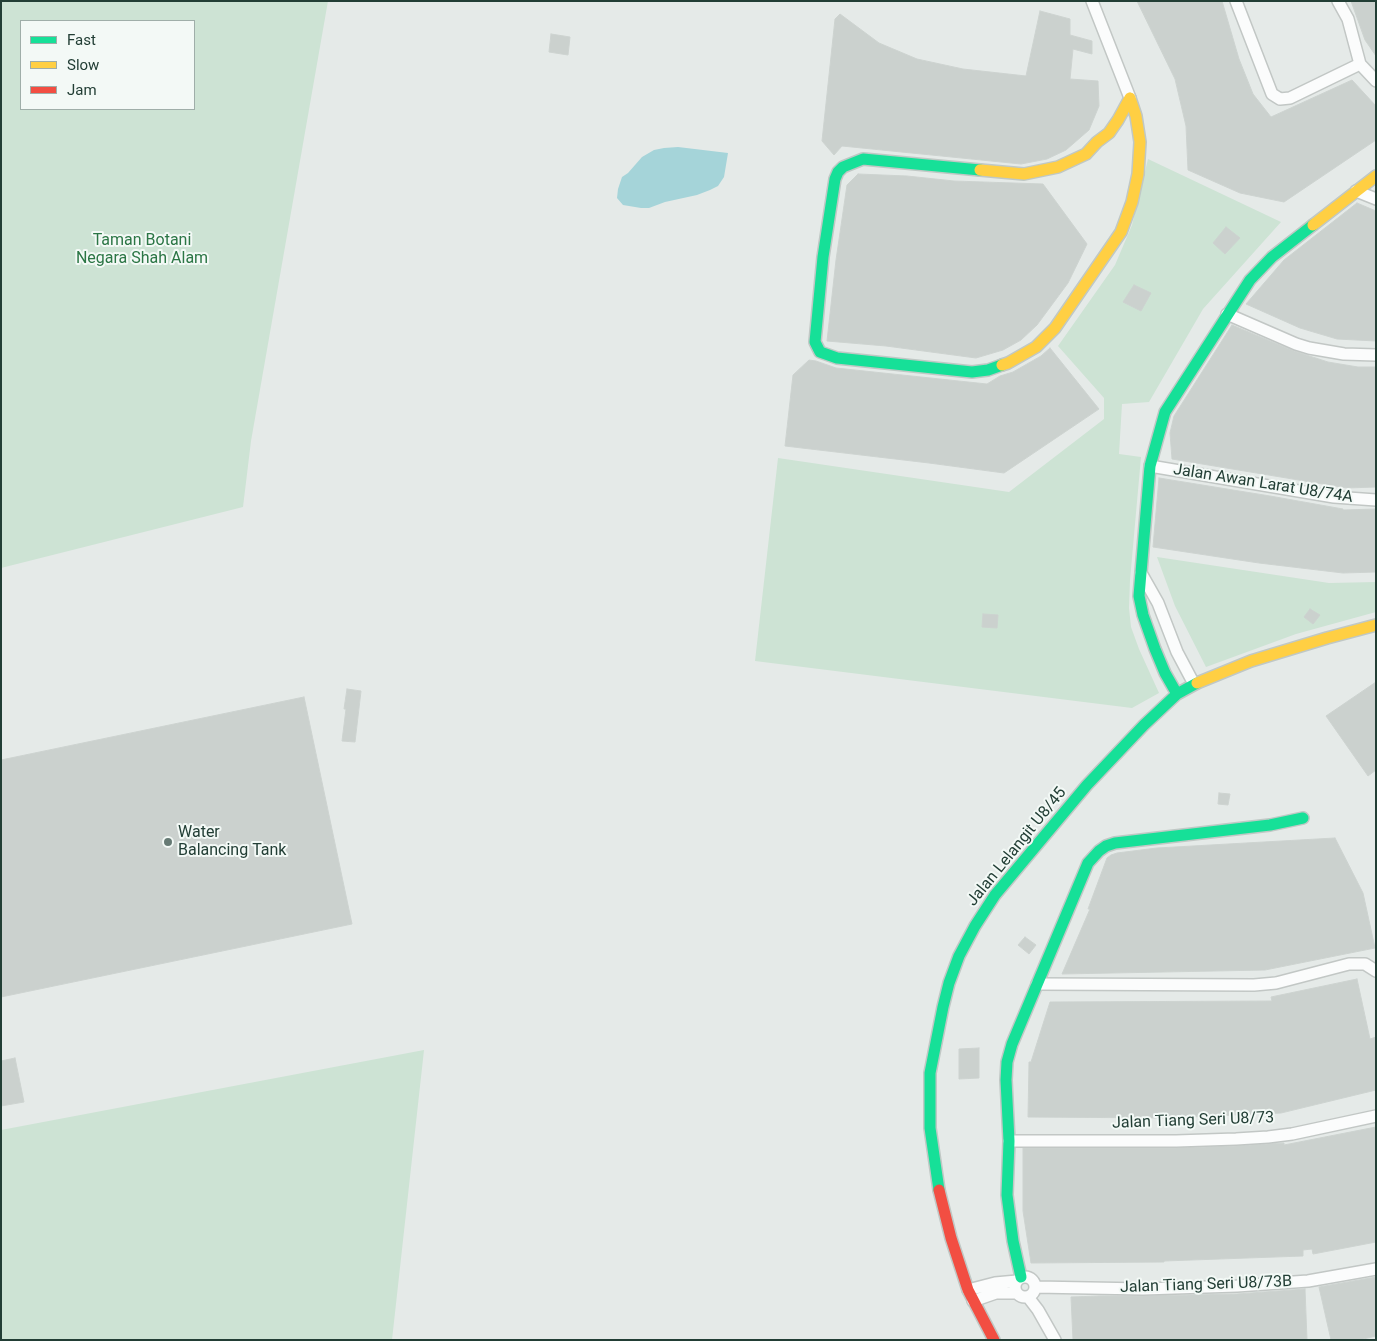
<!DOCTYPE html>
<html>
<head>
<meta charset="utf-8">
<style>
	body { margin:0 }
	#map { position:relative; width:1377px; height:1341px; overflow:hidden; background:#e5eae8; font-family:Roboto,sans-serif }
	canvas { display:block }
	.frame { position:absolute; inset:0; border:2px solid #223e35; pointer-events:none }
	.legend { position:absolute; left:20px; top:20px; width:175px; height:90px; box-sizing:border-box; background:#f3f9f6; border:1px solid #9faea9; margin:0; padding:6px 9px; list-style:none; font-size:15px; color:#223e35 }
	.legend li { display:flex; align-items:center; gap:10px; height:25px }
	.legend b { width:25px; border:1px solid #9faea9 }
</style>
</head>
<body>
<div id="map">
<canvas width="1377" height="1341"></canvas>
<div class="frame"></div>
<ul class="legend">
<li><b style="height:6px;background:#16e098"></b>Fast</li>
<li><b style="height:6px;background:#ffcf43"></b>Slow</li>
<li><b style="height:6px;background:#f24e42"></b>Jam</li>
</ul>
</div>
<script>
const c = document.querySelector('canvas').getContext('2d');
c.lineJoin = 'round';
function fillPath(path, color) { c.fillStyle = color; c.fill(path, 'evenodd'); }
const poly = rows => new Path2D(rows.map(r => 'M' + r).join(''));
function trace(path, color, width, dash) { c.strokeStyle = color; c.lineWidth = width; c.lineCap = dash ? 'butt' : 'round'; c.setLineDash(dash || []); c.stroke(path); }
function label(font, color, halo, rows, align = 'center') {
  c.font = font + ' Roboto,sans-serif'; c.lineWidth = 4; c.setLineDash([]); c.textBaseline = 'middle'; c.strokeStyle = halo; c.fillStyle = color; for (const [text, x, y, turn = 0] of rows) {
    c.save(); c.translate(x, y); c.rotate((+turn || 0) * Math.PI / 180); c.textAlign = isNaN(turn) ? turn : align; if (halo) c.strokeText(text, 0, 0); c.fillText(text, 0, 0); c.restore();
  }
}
const green = poly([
	[1,1,328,1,251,441,243,507,1,568],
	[21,21,194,21,194,109,21,109],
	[1148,159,1281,222,1203,309,1149,402,1122,404,1119,454,1141,457,1130,580,1129,608,1131,627,1139,649,1159,693,1132,708,755,661,778,458,1009,492,1104,419,1104,398,1058,346,1115,265,1132,225],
	[1157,557,1329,583,1376,582,1376,612,1296,634,1206,667,1175,606],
	[424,1050,392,1340,1,1340,1,1130]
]);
const water = poly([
	[678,147,728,153,724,177,718,186,710,190,697,195,665,202,649,208,641,208,623,205,617,198,618,189,622,177,628,173,642,157,654,150,664,148]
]);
const building = poly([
	[1137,1,1222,1,1239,59,1253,94,1271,117,1352,80,1376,106,1376,140,1284,202,1240,193,1188,170,1186,126,1175,79,1137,1],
	[1351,1,1376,1,1376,56,1365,40,1351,1],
	[1040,11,1070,19,1070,35,1092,41,1092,54,1073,49,1070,79,1098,81,1099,106,1089,130,1066,150,1047,159,1021,164,842,146,834,155,822,141,835,19,840,14,879,43,917,59,963,69,1026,76,1040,11],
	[551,34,570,37,568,55,549,52,551,34],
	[858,174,907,176,954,181,1043,184,1087,244,1068,283,1037,325,1021,340,1003,350,976,358,886,346,827,341,836,260,847,185,858,174],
	[1357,203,1376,211,1376,341,1337,339,1300,328,1246,304,1284,260,1357,203],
	[1226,227,1240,238,1225,254,1213,243,1226,227],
	[1134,285,1151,293,1141,311,1123,302,1134,285],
	[1232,325,1294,351,1328,362,1358,367,1376,367,1376,487,1347,488,1172,459,1170,433,1174,416,1232,325],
	[1050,348,1099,409,1004,473,929,463,785,446,793,375,809,360,816,361,836,368,987,384,1000,376,1013,372,1041,356,1050,348],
	[1159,478,1270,496,1343,509,1343,510,1376,509,1376,572,1343,573,1259,563,1153,547,1159,478],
	[1310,609,1320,615,1313,624,1304,617,1310,609],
	[983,614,998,615,997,628,982,627,983,614],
	[1376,682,1376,770,1368,776,1326,716,1376,682],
	[347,689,361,691,355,742,342,741,346,709,344,709,347,689],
	[304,697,352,924,1,997,1,760,304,697],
	[1219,793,1230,794,1228,805,1218,804,1219,793],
	[1335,838,1363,893,1375,948,1265,970,1062,974,1090,909,1088,909,1107,858,1111,855,1117,853,1157,848,1335,838],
	[1025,937,1036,945,1029,954,1018,945,1025,937],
	[1357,979,1370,1039,1376,1037,1376,1090,1281,1113,1168,1118,1028,1117,1029,1062,1031,1062,1050,1002,1272,1001,1271,997,1357,979],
	[979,1048,979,1078,959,1079,959,1049,979,1048],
	[15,1058,24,1102,1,1106,1,1061,15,1058],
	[1376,1127,1376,1242,1313,1254,1312,1249,1303,1250,1303,1256,1164,1261,1164,1262,1031,1263,1023,1211,1023,1148,1176,1148,1236,1146,1284,1143,1284,1145,1376,1127],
	[1376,1277,1376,1336,1359,1340,1331,1340,1319,1287,1376,1277],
	[1305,1289,1307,1340,1073,1340,1071,1297,1099,1296,1143,1296,1237,1294,1305,1289]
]);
const street = poly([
	[1092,1,1130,98],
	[1236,1,1272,94,1280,99,1290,98,1360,64],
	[1338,1,1348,19,1360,64,1376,81],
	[1356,191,1376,199],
	[1227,314,1296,344,1309,348,1344,354,1376,355],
	[1150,466,1334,497,1376,500],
	[1141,573,1158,603,1177,652,1194,684],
	[1037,984,1254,985,1276,983,1349,964,1365,964,1376,971],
	[1009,1141,1176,1141,1236,1139,1268,1137,1292,1134,1376,1116],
	'1015 1287a10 10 0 1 1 20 0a10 10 0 1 1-20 0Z',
	[1036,1287,1143,1289,1237,1286,1308,1281,1376,1269],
	[968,1290,995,1283,1017,1281],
	[1028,1297,1038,1310,1055,1340],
	[973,1301,996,1293,1017,1293]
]);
const fast = poly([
	[980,170,863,159,843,167,838,172,835,179,823,257,815,342,820,352,837,358,972,372,988,370,1002,365],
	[1177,694,1165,673,1155,649,1143,615,1139,596,1150,466,1165,412,1250,280,1272,257,1313,225],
	[939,1190,930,1128,930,1073,943,1007,949,983,959,956,975,926,995,895,1087,785,1144,725,1177,694,1197,683],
	[1021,1277,1013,1241,1007,1195,1009,1141,1006,1080,1007,1062,1012,1044,1088,863,1099,851,1106,846,1115,843,1270,825,1303,818]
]);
const slow = poly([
	[980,170,1024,174,1058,167,1086,154,1097,142,1109,133,1118,120,1130,98],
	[1313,225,1376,176],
	[1002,365,1008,363,1036,347,1055,328,1121,232,1132,202,1138,174,1140,142,1136,116,1130,98],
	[1197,683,1251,661,1327,638,1376,625]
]);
const jam = poly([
	[939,1190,951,1238,968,1290,994,1340]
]);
const markers = [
	[168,842,5,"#667a74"]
];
const parkNames = [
	["Taman Botani",142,241],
	["Negara Shah Alam",142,259]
];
const streetNames = [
	["Jalan Awan Larat U8/74A",1263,484,9],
	["Jalan Lelangit U8/45",1017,847,-51],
	["Jalan Tiang Seri U8/73",1193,1121,-2],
	["Jalan Tiang Seri U8/73B",1206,1285,-2]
];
const poiNames = [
	["Water",178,833],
	["Balancing Tank",178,851]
];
fillPath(green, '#cde3d4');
fillPath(water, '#a5d4d9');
fillPath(building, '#cbd1ce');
trace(building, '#cdd3d0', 1);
trace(street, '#c2c7c5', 14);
trace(fast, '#c0c8c5', 14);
trace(slow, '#c0c8c5', 14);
trace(jam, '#c0c8c5', 14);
trace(street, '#fbfcfc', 11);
trace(fast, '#16e098', 11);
trace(slow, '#ffcf43', 11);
trace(jam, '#f24e42', 11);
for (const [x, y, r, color] of markers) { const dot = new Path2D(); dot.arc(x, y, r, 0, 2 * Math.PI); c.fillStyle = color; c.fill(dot); trace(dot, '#f3f9f6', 2); }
label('16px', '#2b7645', '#f3f9f6', parkNames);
label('16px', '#223e35', '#f3f9f6', streetNames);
label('16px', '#223e35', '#f3f9f6', poiNames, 'left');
</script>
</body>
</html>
